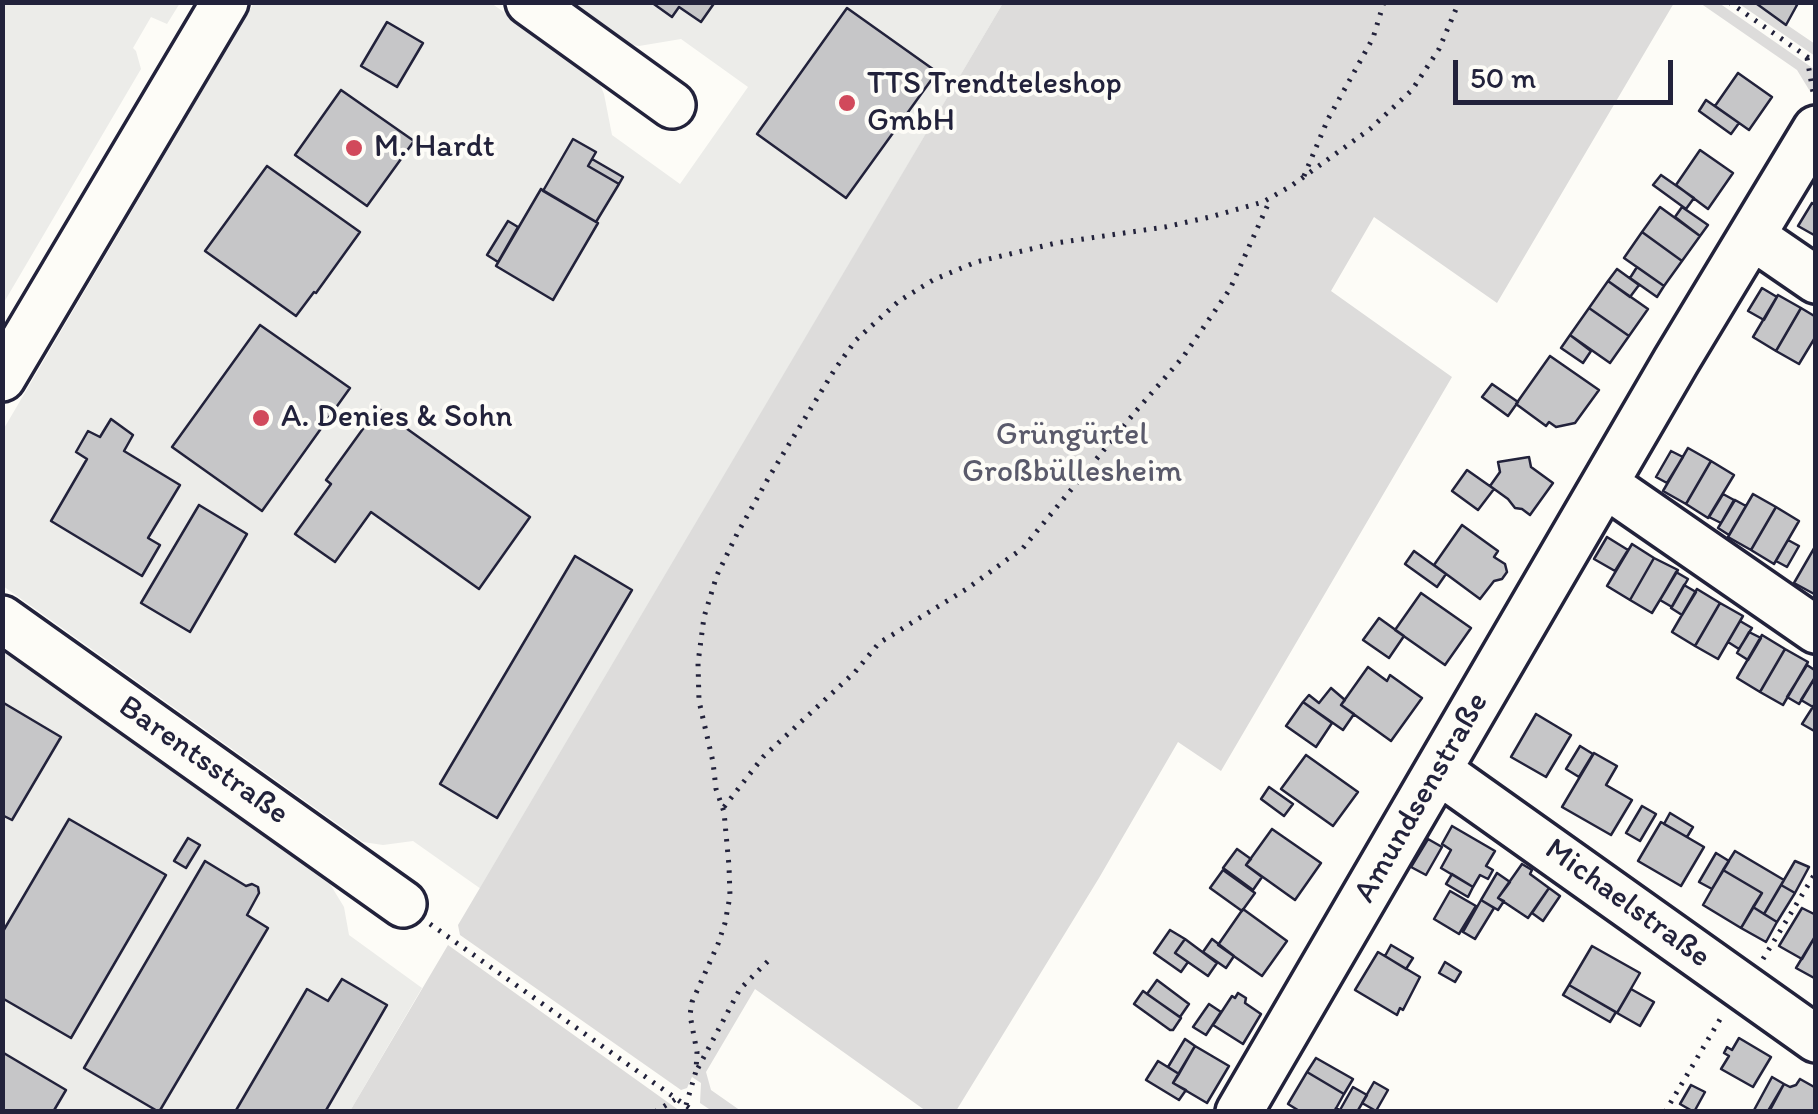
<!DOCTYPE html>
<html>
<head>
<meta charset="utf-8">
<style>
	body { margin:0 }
	#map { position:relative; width:1818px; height:1114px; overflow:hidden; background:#fdfcf7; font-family:Itim,sans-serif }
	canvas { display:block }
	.frame { position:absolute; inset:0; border:5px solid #22223b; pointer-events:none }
	.scale { position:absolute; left:1453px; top:60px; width:220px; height:45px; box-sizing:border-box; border:5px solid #22223b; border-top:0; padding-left:12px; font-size:30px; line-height:35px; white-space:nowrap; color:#22223b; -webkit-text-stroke:8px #fdfcf7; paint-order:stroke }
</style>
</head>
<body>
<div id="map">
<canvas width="1818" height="1114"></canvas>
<div class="frame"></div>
<div class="scale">50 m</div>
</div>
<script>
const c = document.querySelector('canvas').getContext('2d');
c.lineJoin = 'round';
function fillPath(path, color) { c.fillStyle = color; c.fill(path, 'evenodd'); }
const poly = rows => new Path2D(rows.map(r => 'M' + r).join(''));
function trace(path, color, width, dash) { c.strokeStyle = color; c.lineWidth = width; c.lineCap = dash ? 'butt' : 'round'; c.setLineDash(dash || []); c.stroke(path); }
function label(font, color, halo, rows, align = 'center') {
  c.font = font + ' Itim,sans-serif'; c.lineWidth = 8; c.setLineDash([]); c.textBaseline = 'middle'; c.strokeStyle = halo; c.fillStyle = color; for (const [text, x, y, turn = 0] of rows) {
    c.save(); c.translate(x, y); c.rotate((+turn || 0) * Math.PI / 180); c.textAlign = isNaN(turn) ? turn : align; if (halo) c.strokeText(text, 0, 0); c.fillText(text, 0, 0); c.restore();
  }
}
const built = poly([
	[3,2,180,3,167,24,151,17,133,48,136,51,141,69,3,304],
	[254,3,491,3,593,75,598,80,604,94,612,135,680,184,748,87,681,39,639,46,624,44,563,3,1003,3,481,889,413,841,383,845,363,842,3,586,3,430],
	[2,651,330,884,344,907,349,935,422,988,350,1111,3,1111]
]);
const green = poly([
	[1003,3,1674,3,1497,303,1374,217,1331,291,1452,377,1221,771,1178,742,1099,878,956,1111,926,1111,755,989,706,1072,711,1090,741,1111,712,1111,700,1103,701,1083,692,1077,687,1088,681,1090,460,935,458,925],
	[1700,3,1719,3,1814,69,1815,85,1811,93,1797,70],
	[1738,3,1755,3,1815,44,1815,56],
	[448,945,680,1111,350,1111]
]);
const building = poly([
	[651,2,715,2,701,22,679,7,672,17,651,2],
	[1758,2,1793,2,1797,5,1786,25,1757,4,1758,2],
	[847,8,937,72,846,198,757,134,847,8],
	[387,22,423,43,397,87,361,66,387,22],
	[1738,73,1772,97,1749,130,1715,106,1738,73],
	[341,90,414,141,367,206,295,155,341,90],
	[1706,100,1739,123,1731,134,1699,111,1706,100],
	[573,139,596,152,588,166,619,184,596,222,543,191,573,139],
	[1700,150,1733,173,1708,209,1676,185,1700,150],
	[592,159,623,177,619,184,588,166,592,159],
	[267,166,360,232,316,293,314,292,296,316,205,251,267,166],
	[1661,175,1694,198,1686,209,1653,185,1661,175],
	[541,189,598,223,553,300,496,266,541,189],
	[1812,203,1816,205,1814,235,1798,226,1812,203],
	[1660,207,1700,236,1682,261,1642,232,1660,207],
	[1682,207,1708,225,1700,236,1675,217,1682,207],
	[508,221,518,227,498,262,487,255,508,221],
	[1642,232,1682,261,1664,286,1624,258,1642,232],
	[1637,267,1664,286,1657,297,1630,278,1637,267],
	[1617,269,1639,285,1630,297,1608,281,1617,269],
	[1608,281,1648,309,1629,336,1589,308,1608,281],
	[1762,288,1777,297,1764,320,1748,311,1762,288],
	[1778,295,1801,308,1776,351,1753,337,1778,295],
	[1589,308,1629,336,1610,363,1570,335,1589,308],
	[1801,308,1816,317,1816,336,1799,364,1776,351,1801,308],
	[260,325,350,388,262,511,172,447,260,325],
	[1570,335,1591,351,1583,363,1561,348,1570,335],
	[1550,356,1599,390,1575,423,1556,427,1549,422,1546,426,1516,404,1550,356],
	[1492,384,1518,402,1508,416,1482,397,1492,384],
	[378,408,530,517,479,589,371,512,335,562,295,534,331,484,326,480,378,408],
	[111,419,133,435,124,451,180,485,148,538,160,545,142,576,51,521,87,459,76,452,88,431,100,437,111,419],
	[1688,448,1711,461,1686,504,1663,491,1688,448],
	[1671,451,1683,457,1667,483,1656,477,1671,451],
	[1529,457,1531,467,1553,483,1530,515,1522,509,1515,508,1508,499,1490,486,1500,472,1498,462,1529,457],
	[1711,461,1734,475,1708,518,1686,504,1711,461],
	[1467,470,1494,489,1478,510,1452,491,1467,470],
	[1723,494,1734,500,1721,523,1709,517,1723,494],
	[1753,494,1776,507,1751,550,1728,537,1753,494],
	[1735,500,1746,506,1729,535,1718,528,1735,500],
	[199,505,247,534,190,632,141,603,199,505],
	[1776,507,1799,521,1774,564,1751,550,1776,507],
	[1462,525,1498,551,1494,557,1505,564,1507,572,1502,579,1494,581,1480,599,1434,565,1462,525],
	[1607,537,1628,550,1615,571,1594,559,1607,537],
	[1788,540,1799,546,1787,567,1776,561,1788,540],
	[1632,544,1654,558,1630,600,1607,586,1632,544],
	[1816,545,1816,595,1794,583,1816,545],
	[1414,551,1446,574,1437,587,1405,564,1414,551],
	[575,556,632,590,497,818,440,784,575,556],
	[1654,558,1678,570,1652,613,1630,600,1654,558],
	[1676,572,1688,579,1672,607,1660,600,1676,572],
	[1684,585,1696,592,1682,615,1671,608,1684,585],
	[1697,589,1720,603,1695,646,1672,632,1697,589],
	[1421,593,1471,628,1445,665,1395,630,1421,593],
	[1720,603,1743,616,1718,659,1695,646,1720,603],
	[1379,618,1404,636,1389,658,1363,640,1379,618],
	[1740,621,1752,628,1739,649,1728,642,1740,621],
	[1749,632,1761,638,1748,660,1737,653,1749,632],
	[1762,635,1785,649,1760,692,1737,678,1762,635],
	[1785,649,1808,662,1783,705,1760,692,1785,649],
	[1807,665,1816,671,1816,676,1799,704,1787,697,1807,665],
	[1368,667,1387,681,1390,675,1422,698,1391,741,1341,705,1368,667],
	[1814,679,1816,702,1813,707,1801,700,1814,679],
	[1331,688,1345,700,1341,705,1354,714,1343,730,1303,702,1309,695,1319,703,1331,688],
	[2,702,61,737,12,820,2,815,2,702],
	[1303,702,1332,723,1316,747,1286,726,1303,702],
	[1816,702,1816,732,1802,724,1816,702],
	[1536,714,1571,735,1546,777,1511,757,1536,714],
	[1580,746,1593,754,1579,777,1566,769,1580,746],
	[1594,753,1617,766,1606,785,1632,800,1611,835,1562,807,1594,753],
	[1306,755,1358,792,1333,826,1281,789,1306,755],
	[1269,787,1293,804,1284,816,1261,799,1269,787],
	[1642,806,1656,814,1640,841,1626,833,1642,806],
	[1670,813,1693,827,1687,837,1664,824,1670,813],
	[69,819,166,875,71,1038,2,998,2,933,69,819],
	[1661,822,1704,847,1681,886,1638,861,1661,822],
	[1452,826,1495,851,1486,866,1493,870,1488,879,1480,875,1473,887,1441,868,1451,850,1442,844,1452,826],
	[1272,829,1321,863,1295,900,1246,865,1272,829],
	[188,838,200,845,186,868,174,861,188,838],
	[1428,839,1442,847,1426,875,1411,867,1428,839],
	[1237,849,1251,859,1246,865,1262,877,1253,890,1223,868,1237,849],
	[1735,851,1784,880,1764,914,1753,907,1762,893,1723,870,1735,851],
	[1716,853,1729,861,1712,889,1699,882,1716,853],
	[205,861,246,886,252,884,258,887,259,893,247,915,268,928,159,1112,84,1068,205,861],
	[1795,861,1809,867,1795,893,1781,885,1795,861],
	[1522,864,1532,870,1530,874,1549,888,1528,918,1498,898,1522,864],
	[1223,870,1255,893,1242,911,1210,888,1223,870],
	[1723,870,1762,893,1741,928,1703,905,1723,870],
	[1497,873,1510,882,1498,898,1504,901,1498,910,1481,900,1497,873],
	[1452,874,1473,887,1468,897,1446,884,1452,874],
	[1781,885,1795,893,1777,922,1764,914,1781,885],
	[1549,888,1560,896,1543,921,1532,913,1549,888],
	[1450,891,1476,906,1459,934,1434,919,1450,891],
	[1481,900,1494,908,1475,939,1463,932,1481,900],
	[1753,907,1777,922,1766,942,1741,928,1753,907],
	[1802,908,1816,915,1816,935,1802,959,1779,946,1802,908],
	[1243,909,1287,941,1262,976,1218,945,1243,909],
	[1170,930,1185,939,1175,953,1188,962,1181,972,1154,953,1170,930],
	[1816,935,1816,979,1796,968,1816,935],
	[1185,939,1217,963,1208,976,1175,953,1185,939],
	[1212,939,1234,956,1226,968,1203,952,1212,939],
	[1391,945,1413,958,1406,969,1385,956,1391,945],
	[1592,946,1640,973,1617,1013,1569,985,1592,946],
	[1378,952,1420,977,1403,1010,1400,1008,1397,1015,1355,990,1378,952],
	[1445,962,1461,972,1455,982,1439,973,1445,962],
	[342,979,387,1005,325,1112,235,1112,307,989,328,1001,342,979],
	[1157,980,1189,1004,1180,1017,1147,994,1157,980],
	[1569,985,1616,1012,1610,1022,1563,995,1569,985],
	[1631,989,1654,1002,1640,1026,1617,1013,1631,989],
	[1143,991,1181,1018,1173,1030,1170,1030,1134,1004,1143,991],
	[1238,993,1246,998,1245,1003,1261,1014,1243,1044,1213,1025,1232,996,1235,998,1238,993],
	[1209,1004,1221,1012,1206,1035,1193,1027,1209,1004],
	[1739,1038,1771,1057,1753,1087,1721,1069,1729,1056,1724,1053,1727,1047,1732,1050,1739,1038],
	[1185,1039,1195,1046,1179,1074,1168,1067,1185,1039],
	[1195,1046,1229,1066,1207,1103,1173,1083,1195,1046],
	[2,1052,66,1090,53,1112,2,1112,2,1052],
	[1316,1058,1353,1079,1344,1094,1307,1072,1316,1058],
	[1158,1061,1179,1074,1173,1083,1186,1090,1179,1100,1146,1080,1158,1061],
	[1307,1072,1344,1094,1334,1112,1301,1112,1288,1104,1307,1072],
	[1772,1077,1784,1084,1769,1112,1753,1112,1772,1077],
	[1800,1079,1816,1088,1816,1112,1768,1111,1784,1084,1790,1087,1796,1085,1800,1079],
	[1374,1082,1388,1090,1376,1111,1362,1103,1374,1082],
	[1691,1085,1705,1092,1694,1112,1680,1104,1691,1085],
	[1353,1087,1367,1095,1357,1112,1334,1112,1336,1108,1340,1110,1353,1087]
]);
const path = poly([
	[1729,2,1816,63],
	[1807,58,1813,92],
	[1304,176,1328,119,1373,38,1384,2],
	[724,807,763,757,855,672,879,643,968,588,1023,548,1136,411,1183,357,1230,289,1270,200],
	[430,924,695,1112],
	[1763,959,1816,872],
	[698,1068,740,989,773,956],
	[686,1105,696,1071,697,1052,690,1015,692,1002,718,944,725,923,730,896,729,866,724,812,716,789,713,762,699,701,698,663,704,617,717,575,737,534,769,477,835,369,856,340,899,301,933,280,976,262,1056,243,1165,227,1210,217,1263,202,1291,186,1370,129,1412,90,1439,49,1459,2],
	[655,1112,676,1099],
	[1665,1112,1722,1016]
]);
const minor = poly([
	[529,2,672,105],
	[1752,236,1816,280],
	[2,378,225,2],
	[1605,484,1816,630],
	[2,619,403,904],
	[1439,771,1816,1039],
	[1239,1112,1676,361,1816,129]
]);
const markers = [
	[847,103,10,"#d1495b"],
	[354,148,10,"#d1495b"],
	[261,418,10,"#d1495b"]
];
const poiNames = [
	["TTS Trendteleshop",867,85],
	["GmbH",867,122],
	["M. Hardt",374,148],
	["A. Denies & Sohn",281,418]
];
const parkNames = [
	["Grüngürtel",1072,436],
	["Großbüllesheim",1072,473]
];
const streetNames = [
	["Barentsstraße",203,761,35],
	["Amundsenstraße",1422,798,-60],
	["Michaelstraße",1627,904,36]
];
fillPath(built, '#ecece9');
fillPath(green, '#dddcdb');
fillPath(building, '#c6c6c8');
trace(building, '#22223b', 2.5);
trace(minor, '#22223b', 52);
trace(path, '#22223b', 5, [2.5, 8]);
trace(minor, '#fdfcf7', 45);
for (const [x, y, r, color] of markers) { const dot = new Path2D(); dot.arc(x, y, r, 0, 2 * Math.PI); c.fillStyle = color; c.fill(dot); trace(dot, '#fdfcf7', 4); }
label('32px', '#22223b', '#fdfcf7', poiNames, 'left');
label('32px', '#5a5a6b', '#fdfcf7', parkNames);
label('32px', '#22223b', '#fdfcf7', streetNames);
</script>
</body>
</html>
